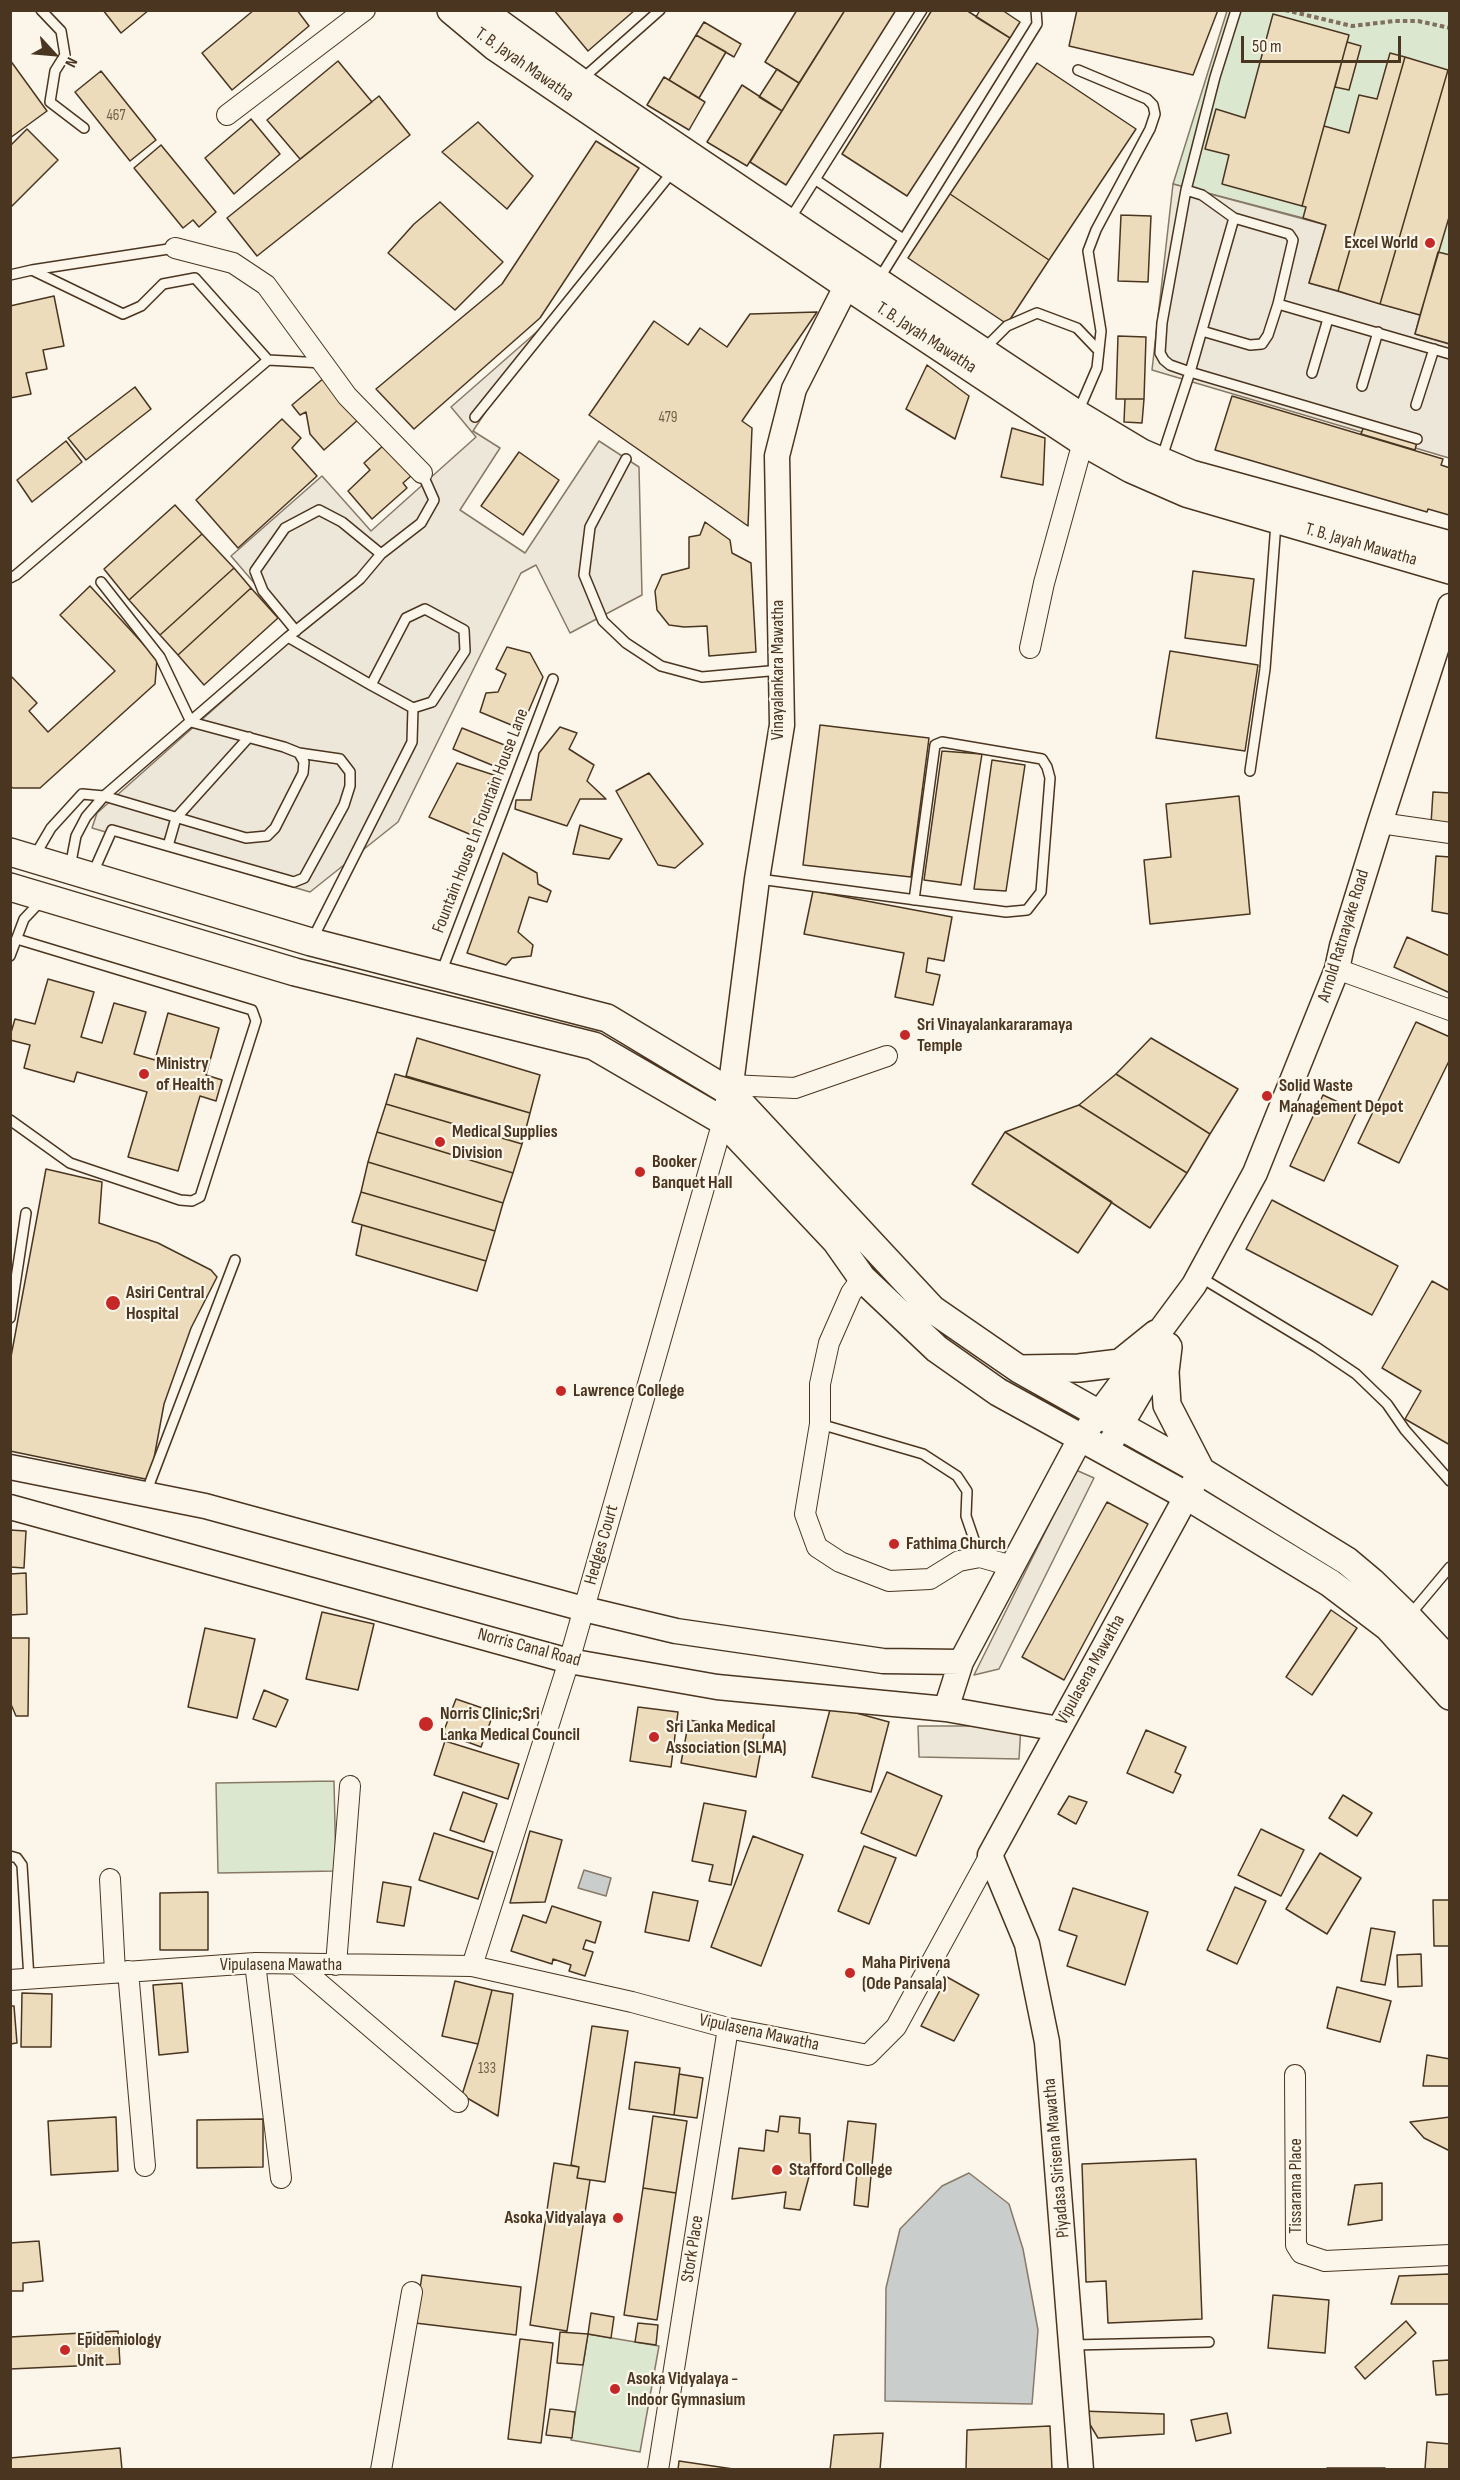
<!DOCTYPE html>
<html>
<head>
<meta charset="utf-8">
<style>
	body { margin:0 }
	#map { position:relative; width:1460px; height:2480px; overflow:hidden; background:#fbf6e9; font-family:"Sofia Sans Condensed",sans-serif }
	canvas { display:block }
	.frame { position:absolute; inset:0; border:12px solid #4a3520; pointer-events:none }
	.north { position:absolute; left:24px; top:24px; width:60px; height:60px; -webkit-text-stroke:4px #fbf6e9; paint-order:stroke; rotate:116deg; font-size:16px; font-weight:700; line-height:24px; text-align:center; color:#4a3520 }
	.north::after { content:''; display:block; margin:auto; width:21px; height:27px; background:#4a3520; clip-path:polygon(50% 0,100% 100%,50% 72%,0 100%) }
	.scale { position:absolute; left:1241px; top:36px; width:160px; height:27px; box-sizing:border-box; border:3px solid #4a3520; border-top:0; padding-left:8px; font-size:18px; line-height:21px; white-space:nowrap; color:#4a3520; -webkit-text-stroke:4px #fbf6e9; paint-order:stroke }
</style>
</head>
<body>
<div id="map">
<canvas width="1460" height="2480"></canvas>
<div class="frame"></div>
<div class="north">N</div>
<div class="scale">50 m</div>
</div>
<script>
const c = document.querySelector('canvas').getContext('2d');
c.lineJoin = 'round';
function fillPath(path, color) { c.fillStyle = color; c.fill(path, 'evenodd'); }
const poly = rows => new Path2D(rows.map(r => 'M' + r).join(''));
function trace(path, color, width, dash) { c.strokeStyle = color; c.lineWidth = width; c.lineCap = dash ? 'butt' : 'round'; c.setLineDash(dash || []); c.stroke(path); }
function label(font, color, halo, rows, align = 'center') {
  c.font = font + ' "Sofia Sans Condensed",sans-serif'; c.lineWidth = 4.5; c.setLineDash([]); c.textBaseline = 'middle'; c.strokeStyle = halo; c.fillStyle = color; for (const [text, x, y, turn = 0] of rows) {
    c.save(); c.translate(x, y); c.rotate((+turn || 0) * Math.PI / 180); c.textAlign = isNaN(turn) ? turn : align; if (halo) c.strokeText(text, 0, 0); c.fillText(text, 0, 0); c.restore();
  }
}
const green = poly([
	[1227,11,1449,11,1449,344,1415,334,1420,315,1309,283,1326,224,1173,184,1227,11],
	[334,1781,336,1871,218,1873,216,1783,334,1781],
	[588,2334,659,2346,640,2452,571,2440,588,2334]
]);
const parking = poly([
	[1173,184,1326,225,1309,283,1420,315,1415,334,1449,344,1449,458,1152,370,1173,184],
	[540,329,473,431,500,448,460,510,525,553,599,441,639,467,642,595,570,633,536,565,521,573,398,822,310,892,92,828,97,813,298,634,231,556,322,476,371,531,476,437,451,407,540,329],
	[1076,1470,1094,1478,999,1669,974,1675,1076,1470],
	[918,1726,1021,1726,1019,1759,919,1757,918,1726]
]);
const water = poly([
	[584,1870,611,1878,606,1896,578,1888,584,1870],
	[969,2173,1009,2204,1023,2249,1038,2330,1032,2404,885,2401,886,2288,900,2229,942,2186,969,2173]
]);
const building = poly([
	[103,10,149,10,121,33,103,10],
	[254,10,297,10,309,26,232,90,202,53,254,10],
	[554,10,635,10,588,51,554,10],
	[797,10,845,10,799,83,765,62,797,10],
	[845,10,896,10,786,185,750,162,845,10],
	[932,10,966,10,1010,38,907,196,842,154,932,10],
	[980,10,1002,10,1020,22,1010,38,976,17,980,10],
	[1077,10,1218,10,1193,75,1069,46,1077,10],
	[1273,14,1349,35,1302,206,1222,184,1229,155,1205,149,1216,109,1245,118,1273,14],
	[704,22,741,44,734,57,696,35,704,22],
	[696,35,726,52,699,98,669,80,696,35],
	[1347,42,1361,46,1349,90,1335,87,1347,42],
	[1390,53,1405,57,1338,291,1309,283,1326,225,1303,218,1306,207,1302,206,1324,126,1349,133,1359,95,1377,99,1390,53],
	[1405,57,1448,70,1380,304,1338,291,1405,57],
	[10,60,47,111,10,138,10,60],
	[338,61,372,102,300,159,267,120,338,61],
	[1037,63,1136,129,1049,260,950,194,1037,63],
	[777,69,799,83,782,111,759,97,777,69],
	[1448,70,1450,70,1450,214,1420,315,1380,304,1448,70],
	[101,71,156,140,130,161,75,92,101,71],
	[664,77,705,102,689,130,647,105,664,77],
	[742,85,782,111,747,166,707,142,742,85],
	[379,96,410,135,257,256,227,218,379,96],
	[251,119,280,154,234,194,205,158,251,119],
	[478,122,533,176,507,209,442,152,478,122],
	[27,129,58,160,10,208,10,146,27,129],
	[596,141,639,168,540,318,414,429,376,389,502,284,596,141],
	[161,145,216,212,199,227,193,220,183,228,134,168,161,145],
	[950,194,1049,260,1007,324,908,258,950,194],
	[440,202,503,262,455,310,388,253,414,224,440,202],
	[1121,215,1151,216,1148,282,1118,281,1121,215],
	[1438,252,1450,255,1450,344,1415,334,1438,252],
	[54,296,64,346,43,350,47,369,26,373,31,394,10,398,10,306,54,296],
	[817,312,742,421,752,428,748,526,589,415,654,321,688,345,700,328,727,347,750,314,817,312],
	[1118,336,1146,337,1144,399,1116,399,1118,336],
	[927,365,969,396,955,439,906,409,927,365],
	[324,378,359,419,324,450,310,434,306,412,300,415,292,405,324,378],
	[135,387,151,409,86,460,68,438,135,387],
	[1232,396,1443,459,1441,465,1450,468,1449,515,1428,509,1427,512,1215,450,1232,396],
	[1125,399,1144,399,1142,423,1124,422,1125,399],
	[282,419,301,438,292,448,317,476,238,548,196,500,282,419],
	[1364,426,1417,442,1415,450,1361,434,1364,426],
	[1012,428,1045,438,1043,485,1001,477,1012,428],
	[66,441,82,462,32,502,17,480,66,441],
	[385,444,411,476,403,483,407,488,372,519,348,491,370,470,364,463,385,444],
	[519,452,559,480,523,535,481,506,519,452],
	[175,505,202,534,129,600,104,569,175,505],
	[705,522,730,540,732,553,751,563,756,652,709,656,707,626,684,627,669,625,657,610,655,591,662,575,689,568,689,537,700,535,705,522],
	[202,534,234,568,160,635,129,600,202,534],
	[234,568,251,588,178,655,160,635,234,568],
	[1193,571,1254,579,1246,646,1185,638,1193,571],
	[90,586,157,659,155,684,40,788,13,788,10,786,10,675,37,703,29,711,48,732,115,671,60,615,90,586],
	[251,588,278,618,204,685,178,655,251,588],
	[507,647,530,653,543,677,521,729,480,712,486,693,498,692,506,674,496,669,507,647],
	[1170,651,1258,665,1245,751,1156,738,1170,651],
	[820,725,929,738,911,877,803,865,820,725],
	[560,727,577,733,569,749,594,765,587,781,606,799,580,799,567,826,515,809,516,800,531,800,539,753,560,727],
	[462,728,507,746,499,768,453,749,462,728],
	[942,751,982,754,961,885,924,880,942,751],
	[992,760,1025,765,1006,891,974,889,992,760],
	[457,763,500,777,474,836,429,817,457,763],
	[649,773,703,844,675,868,658,865,616,791,649,773],
	[1433,792,1450,793,1450,825,1431,824,1433,792],
	[1239,796,1250,914,1150,924,1144,860,1171,857,1166,804,1239,796],
	[580,825,622,839,609,859,573,854,580,825],
	[503,853,537,873,538,884,551,891,547,902,529,897,518,932,533,945,531,956,512,958,506,965,467,953,503,853],
	[1436,856,1450,857,1449,914,1432,911,1436,856],
	[813,891,952,917,944,961,928,958,926,972,940,975,933,1005,895,997,904,953,804,934,813,891],
	[1407,937,1450,956,1450,993,1394,967,1407,937],
	[48,979,94,992,81,1037,102,1043,114,1003,146,1012,134,1054,155,1060,168,1013,219,1028,206,1075,222,1080,216,1101,200,1096,178,1171,128,1157,147,1092,77,1072,74,1082,24,1068,30,1045,10,1040,10,1036,15,1019,35,1024,48,979],
	[1416,1022,1450,1037,1450,1059,1399,1163,1358,1143,1416,1022],
	[417,1038,540,1075,530,1113,406,1076,417,1038],
	[1151,1038,1238,1089,1210,1134,1116,1074,1151,1038],
	[395,1074,530,1113,522,1144,386,1104,395,1074],
	[1116,1074,1210,1134,1187,1173,1079,1105,1116,1074],
	[1323,1095,1357,1111,1324,1181,1290,1166,1323,1095],
	[386,1104,522,1144,513,1173,377,1132,386,1104],
	[1079,1105,1187,1173,1150,1228,1005,1132,1079,1105],
	[377,1132,513,1173,503,1203,368,1162,377,1132],
	[1005,1132,1112,1202,1078,1253,972,1184,1005,1132],
	[368,1162,503,1203,495,1231,361,1192,368,1162],
	[46,1169,102,1182,99,1223,158,1243,211,1270,217,1277,191,1328,164,1404,150,1480,10,1451,10,1362,46,1169],
	[361,1192,495,1231,486,1261,352,1222,361,1192],
	[1272,1200,1398,1266,1372,1315,1246,1249,1272,1200],
	[362,1225,486,1261,477,1291,356,1255,362,1225],
	[1432,1281,1450,1291,1450,1445,1405,1419,1421,1391,1382,1368,1432,1281],
	[1107,1502,1148,1524,1064,1680,1022,1657,1107,1502],
	[10,1530,26,1531,24,1568,10,1567,10,1530],
	[26,1573,27,1614,10,1615,10,1574,26,1573],
	[1331,1610,1357,1628,1312,1695,1286,1677,1331,1610],
	[322,1612,374,1624,358,1690,306,1679,322,1612],
	[205,1628,255,1639,237,1718,188,1707,205,1628],
	[10,1638,29,1638,28,1716,16,1716,10,1702,10,1638],
	[264,1690,288,1700,276,1727,253,1719,264,1690],
	[456,1699,494,1712,481,1747,443,1733,456,1699],
	[831,1706,889,1722,871,1792,812,1777,831,1706],
	[638,1707,678,1712,671,1767,630,1761,638,1707],
	[689,1720,764,1733,756,1777,681,1763,689,1720],
	[1146,1730,1186,1747,1175,1772,1181,1775,1173,1793,1127,1773,1146,1730],
	[445,1741,519,1764,508,1799,434,1775,445,1741],
	[887,1772,942,1796,916,1856,861,1833,887,1772],
	[463,1792,497,1804,484,1842,450,1830,463,1792],
	[1343,1795,1372,1813,1357,1836,1329,1818,1343,1795],
	[1069,1796,1087,1802,1076,1824,1058,1814,1069,1796],
	[704,1803,746,1811,731,1885,709,1881,713,1865,692,1861,704,1803],
	[1261,1829,1304,1850,1281,1896,1238,1875,1261,1829],
	[530,1831,562,1840,545,1902,510,1903,530,1831],
	[434,1833,493,1852,478,1899,419,1880,434,1833],
	[753,1836,803,1855,761,1966,711,1947,753,1836],
	[864,1846,896,1858,869,1924,838,1911,864,1846],
	[1320,1853,1361,1878,1327,1934,1286,1909,1320,1853],
	[383,1882,411,1887,404,1926,377,1922,383,1882],
	[1235,1887,1266,1901,1237,1964,1207,1950,1235,1887],
	[1073,1888,1148,1912,1125,1985,1067,1966,1077,1936,1059,1930,1073,1888],
	[208,1892,208,1950,160,1950,160,1893,208,1892],
	[653,1892,698,1901,689,1941,645,1932,653,1892],
	[1433,1900,1450,1900,1450,1946,1434,1946,1433,1900],
	[552,1906,601,1922,595,1943,586,1940,583,1949,593,1952,585,1976,569,1971,571,1965,553,1959,552,1964,511,1951,523,1915,546,1923,552,1906],
	[1371,1928,1395,1932,1385,1985,1361,1981,1371,1928],
	[1421,1954,1422,1986,1398,1987,1397,1955,1421,1954],
	[947,1977,979,1995,954,2041,921,2026,947,1977],
	[455,1981,492,1990,478,2044,442,2036,455,1981],
	[182,1983,188,2052,159,2055,153,1985,182,1983],
	[1337,1987,1391,2001,1380,2042,1327,2028,1337,1987],
	[492,1990,513,1994,498,2116,462,2095,478,2044,492,1990],
	[22,1993,52,1994,51,2047,21,2047,22,1993],
	[10,2006,14,2006,17,2043,10,2044,10,2006],
	[592,2026,628,2031,605,2182,577,2178,579,2167,571,2165,592,2026],
	[1427,2055,1450,2059,1450,2086,1423,2086,1427,2055],
	[635,2062,680,2068,674,2115,629,2109,635,2062],
	[679,2074,703,2078,697,2118,674,2115,679,2074],
	[653,2116,687,2121,676,2193,643,2188,653,2116],
	[780,2116,800,2118,799,2133,810,2134,811,2169,800,2210,784,2208,786,2192,732,2199,739,2148,764,2151,766,2130,778,2132,780,2116],
	[116,2117,118,2171,51,2175,48,2121,116,2117],
	[1450,2117,1450,2151,1424,2138,1410,2122,1450,2117],
	[263,2119,263,2167,197,2168,197,2120,263,2119],
	[848,2121,876,2124,868,2207,854,2205,857,2173,842,2172,848,2121],
	[1196,2159,1202,2319,1108,2323,1106,2281,1086,2282,1082,2164,1196,2159],
	[554,2163,579,2167,577,2178,590,2180,567,2331,530,2325,554,2163],
	[1382,2183,1382,2220,1348,2225,1355,2185,1382,2183],
	[643,2188,676,2193,657,2320,624,2315,643,2188],
	[39,2241,43,2281,23,2283,23,2291,10,2291,10,2243,39,2241],
	[1450,2274,1450,2304,1391,2304,1399,2276,1450,2274],
	[422,2275,521,2287,516,2335,415,2323,422,2275],
	[1273,2295,1329,2300,1325,2353,1268,2348,1273,2295],
	[591,2313,614,2317,611,2338,588,2334,591,2313],
	[1406,2321,1416,2333,1365,2379,1355,2367,1406,2321],
	[638,2323,658,2325,656,2345,635,2342,638,2323],
	[118,2331,120,2364,10,2369,10,2337,118,2331],
	[560,2332,588,2334,583,2365,557,2363,560,2332],
	[520,2339,553,2343,541,2443,508,2439,520,2339],
	[1450,2360,1450,2394,1436,2395,1433,2361,1450,2360],
	[550,2409,575,2412,572,2438,546,2435,550,2409],
	[1082,2411,1164,2414,1164,2434,1098,2438,1082,2411],
	[1227,2413,1231,2433,1196,2441,1191,2420,1227,2413],
	[1050,2426,1052,2470,966,2469,967,2430,1050,2426],
	[883,2433,880,2470,830,2470,834,2435,883,2433],
	[1427,2442,1450,2444,1450,2470,1425,2469,1427,2442],
	[120,2448,122,2470,10,2470,10,2458,120,2448],
	[679,2461,740,2470,678,2470,679,2461],
	[1327,2468,1385,2468,1385,2470,1327,2470,1327,2468]
]);
const path = poly([
	[1285,10,1352,26,1395,21,1418,21,1450,28]
]);
const service = poly([
	[41,10,61,31,65,55,55,71,50,102,84,128],
	[1236,10,1215,77,1186,190,1162,323,1160,353,1164,360,1170,365,1190,372,1417,439],
	[1078,70,1147,99,1153,105,1155,114,1150,129,1096,230,1088,251,1101,331,1097,368,1078,412],
	[581,80,660,10],
	[816,180,903,239],
	[1186,190,1202,195,1234,218,1289,234,1293,240,1278,304,1268,335,1262,344,1250,345,1202,331],
	[790,219,922,10],
	[32,270,123,314,141,306,163,284,195,278,268,360,323,363],
	[10,275,32,270,175,248],
	[879,279,1037,24,1036,10],
	[1278,304,1450,354],
	[983,350,1007,326,1037,313,1077,328,1099,351],
	[1312,373,1328,319],
	[1362,386,1378,332],
	[1416,405,1434,349],
	[475,417,673,171],
	[626,459,590,527,584,575,603,621,626,643,661,666,702,677,780,670],
	[1161,460,1190,372,1234,218],
	[10,578,16,575,268,360],
	[296,631,263,591,255,571,285,528,319,510,342,522,381,554],
	[288,637,371,685,413,708,432,702,465,651,464,630,425,609,406,618,371,685],
	[1250,771,1265,669,1276,523],
	[168,846,176,818,249,737],
	[34,857,51,828,82,794,104,796,246,838,267,836,275,828,303,773,304,762,299,753,284,747,191,722,160,657,101,582],
	[70,867,76,836,86,817,104,796,288,637,360,579,381,554,421,523,434,500,422,473],
	[92,875,112,830,294,882,304,878,344,805,350,786,350,772,340,759,299,753],
	[759,879,1006,912,1027,910,1041,892,1050,778,1047,767,1042,759,942,742,935,745,914,900],
	[312,940,412,742,413,708],
	[10,956,24,919,41,901],
	[441,973,553,679],
	[10,1120,70,1163,180,1200,192,1201,200,1197,256,1021,252,1010,17,939],
	[1200,1277,1316,1347,1356,1374,1387,1404,1405,1430,1450,1481],
	[10,1318,26,1213],
	[820,1424,923,1454,957,1476,967,1491,966,1516,980,1557],
	[149,1485,235,1260],
	[1409,1616,1450,1567],
	[10,1856,17,1858,22,1865,29,1979],
	[1073,2345,1209,2342]
]);
const minor = poly([
	[227,115,365,10],
	[175,248,233,263,266,285,347,396,422,473],
	[1030,648,1044,583,1083,442],
	[1380,823,1450,833],
	[1337,969,1450,1010],
	[730,1085,795,1088,887,1056],
	[862,1278,851,1293,829,1343,820,1384,820,1424,805,1514,817,1547,840,1562,889,1581,930,1579,959,1561,980,1557,1012,1566],
	[110,1879,115,1972],
	[255,1963,281,2178],
	[298,1965,458,2102],
	[336,1965,350,1786],
	[472,1966,569,1661,723,1121],
	[128,1971,145,2166],
	[10,1980,255,1963,472,1966,632,2002,728,2028,868,2055,896,2027,990,1855],
	[1295,2075,1296,2245,1301,2253,1325,2261,1450,2255],
	[381,2470,412,2292],
	[658,2470,728,2028]
]);
const tertiary = poly([
	[726,1110,730,1092,757,879,782,725,777,456,794,389,855,269],
	[1105,1452,1168,1345],
	[10,1467,205,1506,584,1609,676,1631,883,1661,961,1662],
	[10,1507,569,1661,717,1687,946,1709,1059,1729],
	[946,1709,961,1662,1080,1439,1194,1285,1255,1173,1337,969,1342,946,1380,823,1450,606],
	[1081,2470,1047,2042,1027,1944,990,1855,1196,1479]
]);
const secondary = poly([
	[451,10,494,46,846,285,1083,442,1131,469,1186,493,1450,570],
	[481,10,579,81,821,244,1077,414,1142,453,1191,474,1450,545],
	[10,852,311,942,607,1018,730,1092,932,1309,1019,1369,1201,1471,1347,1561,1372,1582,1408,1617,1450,1662],
	[10,887,295,972,594,1046,723,1121,836,1241,862,1278,937,1349,998,1392,1187,1496,1330,1583,1388,1627,1450,1696],
	[1168,1347,1165,1372,1167,1405,1201,1471],
	[1020,1369,1079,1368,1120,1363,1156,1334]
]);
const markers = [
	[1430,243,6,"#c62828"],
	[905,1035,6,"#c62828"],
	[144,1074,6,"#c62828"],
	[1267,1096,6,"#c62828"],
	[440,1142,6,"#c62828"],
	[640,1172,6,"#c62828"],
	[113,1303,8,"#c62828"],
	[561,1391,6,"#c62828"],
	[894,1544,6,"#c62828"],
	[426,1724,8,"#c62828"],
	[654,1737,6,"#c62828"],
	[850,1973,6,"#c62828"],
	[777,2170,6,"#c62828"],
	[618,2218,6,"#c62828"],
	[65,2350,6,"#c62828"],
	[615,2389,6,"#c62828"]
];
const numberNames = [
	["467",116,116],
	["479",668,418],
	["133",487,2069]
];
const streetNames = [
	["T. B. Jayah Mawatha",524,65,35],
	["T. B. Jayah Mawatha",926,338,33],
	["T. B. Jayah Mawatha",1361,545,16],
	["Vinayalankara Mawatha",778,670,-90],
	["Fountain House Ln Fountain House Lane",481,821,-69],
	["Arnold Ratnayake Road",1344,936,-73],
	["Hedges Court",602,1545,-74],
	["Norris Canal Road",529,1648,15],
	["Vipulasena Mawatha",1091,1670,-61],
	["Vipulasena Mawatha",281,1965],
	["Vipulasena Mawatha",759,2033,12],
	["Piyadasa Sirisena Mawatha",1057,2158,-95],
	["Tissarama Place",1296,2186,-90],
	["Stork Place",693,2249,-81]
];
const poiNames = [
	["Excel World",1418,243,"right"],
	["Sri Vinayalankararamaya",917,1025],
	["Temple",917,1046],
	["Ministry",156,1064],
	["of Health",156,1085],
	["Solid Waste",1279,1086],
	["Management Depot",1279,1107],
	["Medical Supplies",452,1132],
	["Division",452,1153],
	["Booker",652,1162],
	["Banquet Hall",652,1183],
	["Asiri Central",126,1293],
	["Hospital",126,1314],
	["Lawrence College",573,1391],
	["Fathima Church",906,1544],
	["Norris Clinic;Sri",440,1714],
	["Lanka Medical Council",440,1735],
	["Sri Lanka Medical",666,1727],
	["Association (SLMA)",666,1748],
	["Maha Pirivena",862,1963],
	["(Ode Pansala)",862,1984],
	["Stafford College",789,2170],
	["Asoka Vidyalaya",606,2218,"right"],
	["Epidemiology",77,2340],
	["Unit",77,2361],
	["Asoka Vidyalaya -",627,2379],
	["Indoor Gymnasium",627,2400]
];
fillPath(green, '#dce7d0');
trace(green, '#887966', 1.5);
fillPath(parking, '#ede7d9');
trace(parking, '#887966', 1.5);
fillPath(water, '#c9cecd');
trace(water, '#887966', 1.5);
fillPath(building, '#ecdcbc');
trace(building, '#4a3520', 1.5);
trace(service, '#4a3520', 12);
trace(minor, '#4a3520', 22);
trace(tertiary, '#4a3520', 27);
trace(secondary, '#4a3520', 30);
trace(path, '#7f6f5c', 4, [4.5, 3]);
trace(service, '#fbf6e9', 9);
trace(minor, '#fbf6e9', 20);
trace(tertiary, '#fbf6e9', 24);
trace(secondary, '#fbf6e9', 27);
for (const [x, y, r, color] of markers) { const dot = new Path2D(); dot.arc(x, y, r, 0, 2 * Math.PI); c.fillStyle = color; c.fill(dot); trace(dot, '#fbf6e9', 2); }
label('15px', '#725f47', null, numberNames);
label('18px', '#4a3520', '#fbf6e9', streetNames);
label('bold 18px', '#4a3520', '#fbf6e9', poiNames, 'left');
</script>
</body>
</html>
